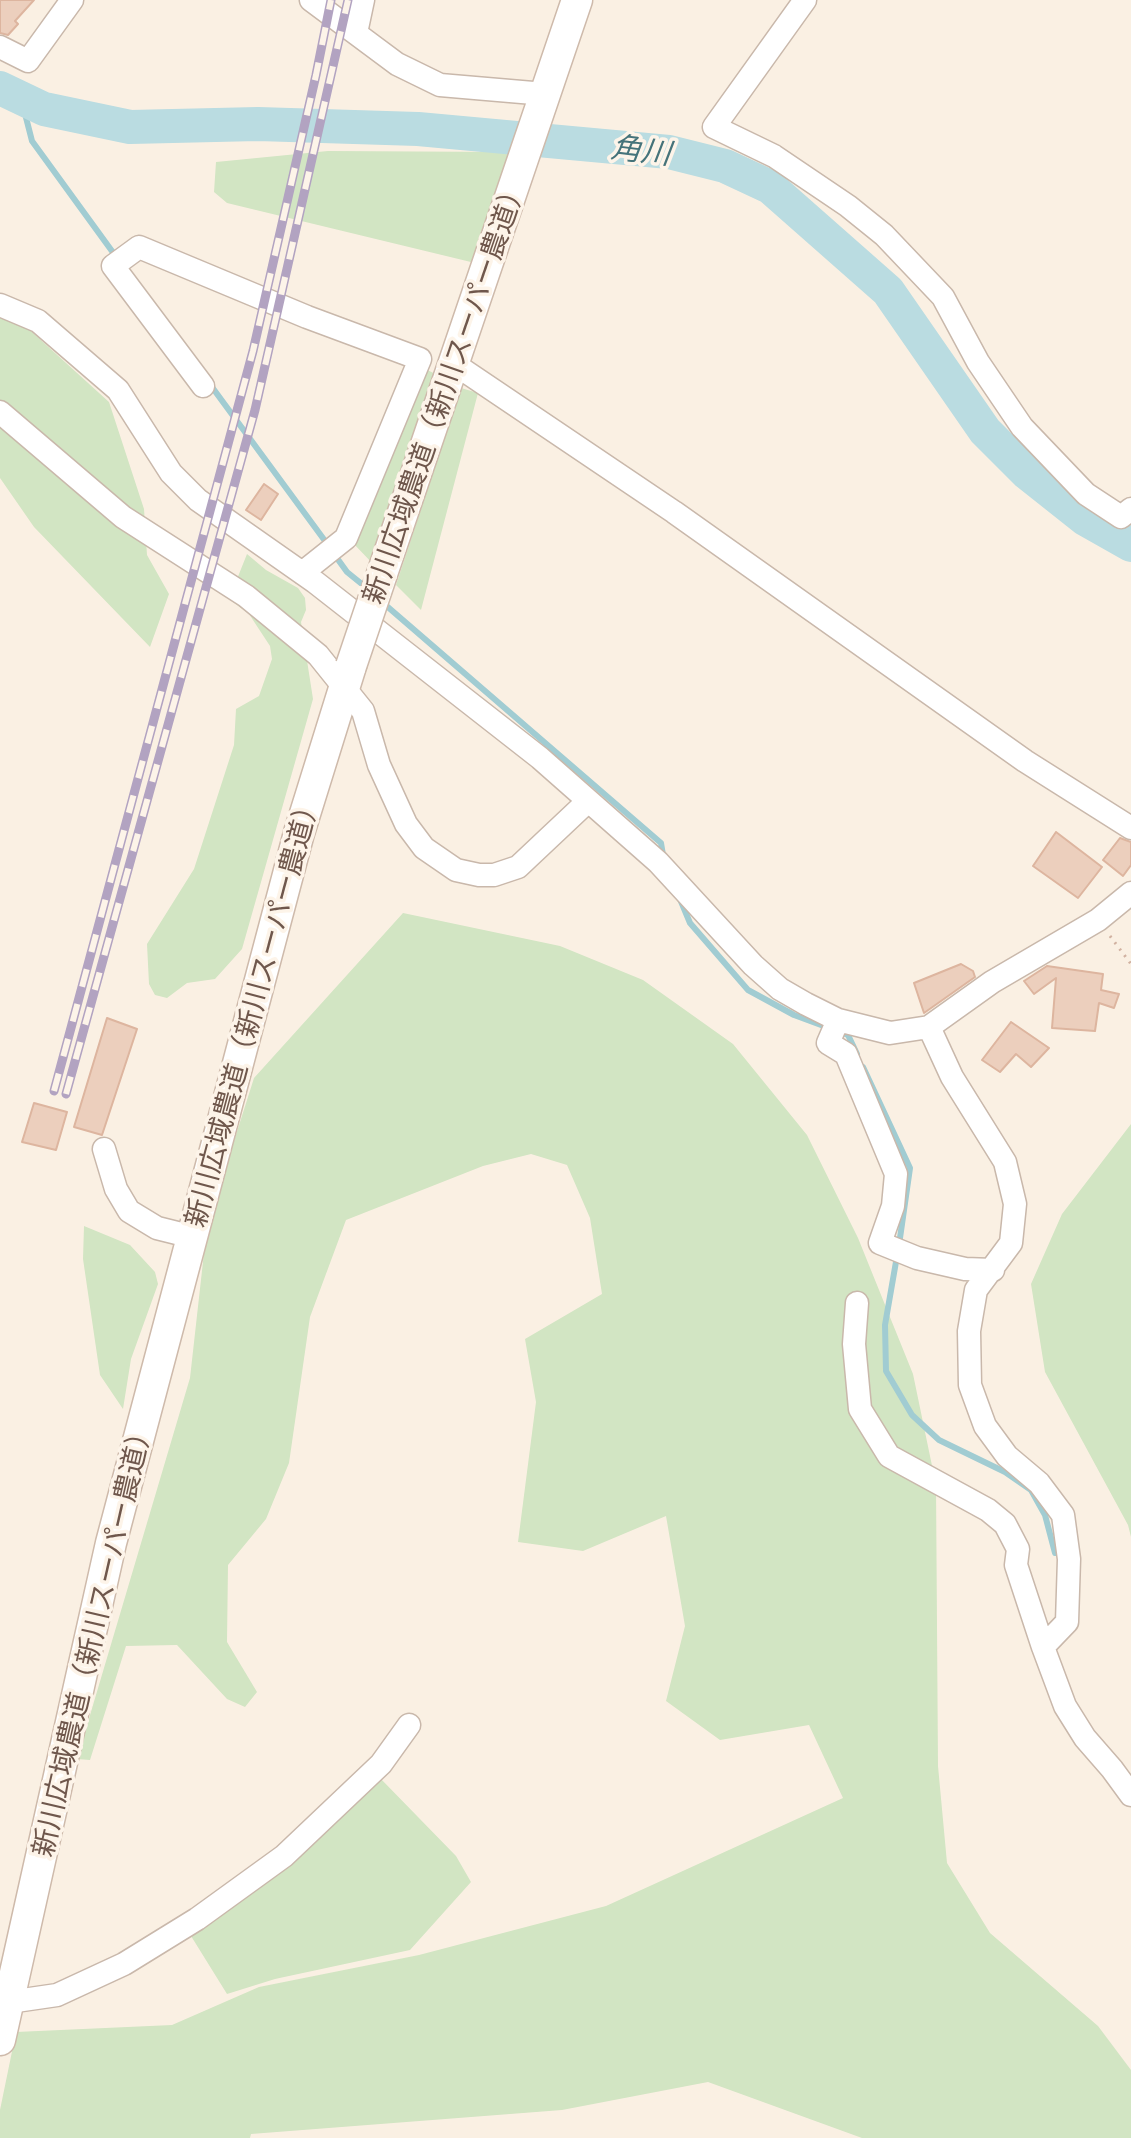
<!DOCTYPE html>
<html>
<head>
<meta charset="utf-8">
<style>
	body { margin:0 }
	canvas { display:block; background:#faf0e3 }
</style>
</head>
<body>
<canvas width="1131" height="2138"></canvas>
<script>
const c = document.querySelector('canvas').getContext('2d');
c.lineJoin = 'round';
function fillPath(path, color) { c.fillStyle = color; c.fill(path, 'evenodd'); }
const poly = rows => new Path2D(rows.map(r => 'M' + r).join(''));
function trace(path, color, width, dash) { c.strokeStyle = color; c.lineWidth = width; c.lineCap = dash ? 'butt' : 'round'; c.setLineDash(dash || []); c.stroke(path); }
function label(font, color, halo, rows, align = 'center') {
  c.font = font + ' Lato,"Noto Sans JP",sans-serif'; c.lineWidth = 7; c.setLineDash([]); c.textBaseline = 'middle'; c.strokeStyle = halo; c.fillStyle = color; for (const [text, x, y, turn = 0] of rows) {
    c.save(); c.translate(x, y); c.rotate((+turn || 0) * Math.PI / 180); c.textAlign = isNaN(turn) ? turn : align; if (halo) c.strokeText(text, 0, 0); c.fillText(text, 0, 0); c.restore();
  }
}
const green = poly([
	[328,151,510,152,475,263,227,203,214,192,216,162],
	[0,303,109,402,144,509,147,555,169,594,150,647,34,527,0,478],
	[425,369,440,376,374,565,352,542],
	[461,388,478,393,421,610,396,585],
	[247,554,266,570,298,588,305,598,306,610,301,622,313,699,242,949,215,979,187,983,167,998,155,995,149,984,147,944,194,869,234,745,236,709,259,696,272,659,270,646,249,614,229,599],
	[403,913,560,946,643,980,733,1044,807,1135,858,1238,913,1374,936,1485,938,1766,947,1863,990,1933,1098,2026,1131,2070,1131,2138,862,2138,708,2082,562,2110,251,2134,250,2138,0,2138,0,2110,16,2032,172,2025,259,1987,419,1955,606,1906,843,1798,809,1725,720,1740,666,1701,685,1626,666,1516,583,1551,518,1542,536,1402,525,1339,602,1294,590,1218,567,1165,531,1154,483,1166,346,1220,310,1317,289,1463,266,1519,228,1565,227,1642,257,1692,245,1707,227,1699,177,1645,126,1646,90,1760,77,1759,190,1378,207,1226,254,1078],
	[1131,1124,1131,1537,1128,1525,1045,1372,1031,1284,1062,1214],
	[84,1226,130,1245,155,1272,158,1284,131,1359,123,1409,100,1375,83,1259],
	[380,1778,456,1856,471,1882,410,1950,275,1979,227,1994,191,1936]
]);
const stream = poly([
	[21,98,32,141,117,258],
	[209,383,328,545],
	[334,554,347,572,368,589],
	[382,602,661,843,663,855],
	[680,899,690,923,748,990,794,1015,848,1035,857,1054],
	[863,1067,910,1168,899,1245],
	[897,1256,885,1325,886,1371,912,1415,939,1440,1005,1472,1031,1490,1045,1515,1055,1553]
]);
const river = poly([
	[0,88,44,109,130,127,258,124,418,129,669,152,725,166,770,187,888,291,985,431,1027,473,1085,519,1131,545]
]);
const building = poly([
	[0,0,34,0,15,21,18,24,8,35,0,33,0,0],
	[264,484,278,494,261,520,246,510,264,484],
	[1056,832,1102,867,1078,898,1033,866,1056,832],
	[1120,838,1131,842,1131,865,1123,876,1103,860,1120,838],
	[961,964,973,971,975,977,924,1013,914,983,961,964],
	[1047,966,1103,974,1101,990,1119,994,1114,1008,1099,1003,1095,1031,1052,1028,1056,978,1034,994,1024,981,1047,966],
	[107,1018,137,1029,102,1135,74,1127,107,1018],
	[1011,1022,1049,1048,1031,1067,1016,1054,1000,1072,982,1060,1011,1022],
	[34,1103,67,1112,56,1150,22,1142,34,1103]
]);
const path = poly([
	[1110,936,1131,964]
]);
const street = poly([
	[311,0,397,64,440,85,545,94],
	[805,0,714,127,774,156,848,206,884,235,943,297,978,362,1022,427,1086,494,1121,517,1131,509],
	[356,33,363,0],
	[0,47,28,61,72,0],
	[0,305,38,321,118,390,171,473,198,500,315,582,540,758,658,862,753,965,780,989,806,1004,838,1020,890,1033,929,1027,992,982,1098,920,1131,893],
	[453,363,674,512,1025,761,1131,828],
	[203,386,113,266,139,247,307,317,420,359,346,538,302,573],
	[0,412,123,517,246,596,318,655,363,711,379,765,406,824,424,848,456,870,479,875,494,875,518,867,587,802],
	[838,1020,828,1043,846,1054,896,1174,893,1206,880,1243,917,1258,965,1269,993,1270],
	[929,1027,952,1077,1005,1162,1015,1204,1011,1243,976,1290,969,1331,970,1385,985,1426,1007,1456,1039,1483,1063,1515,1069,1559,1067,1622,1043,1647,1065,1706,1085,1738,1112,1769,1131,1795],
	[104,1149,116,1189,129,1211,157,1228,193,1237],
	[857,1303,854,1344,860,1409,889,1456,988,1510,1005,1524,1018,1549,1016,1565,1043,1647],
	[9,2002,57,1995,124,1964,197,1919,284,1856,381,1764,409,1725]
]);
const secondary = poly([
	[382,574,577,0],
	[0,2040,111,1543,299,833,351,666]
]);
const rail = poly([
	[54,1091,253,351,316,75,331,0],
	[66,1094,255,410,348,0]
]);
const secondaryBridge = poly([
	[351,666,382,574]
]);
const streetNames = [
	["新川広域農道（新川スーパー農道）",445,391,-71],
	["新川広域農道（新川スーパー農道）",253,1010,-75],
	["新川広域農道（新川スーパー農道）",93,1638,-77]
];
const waterNames = [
	["角川",641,151,7]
];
fillPath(green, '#d2e5c3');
trace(stream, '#a1ccd2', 6);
trace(river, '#badce1', 34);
fillPath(building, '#eccfbd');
trace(building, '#ddb59f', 2);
trace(street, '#c9b8ab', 25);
trace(secondary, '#cebaab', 33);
trace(path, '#d1b2a1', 3, [2, 6]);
trace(street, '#fff', 22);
trace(secondary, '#fff', 30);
trace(rail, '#b2a3c1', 9);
trace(rail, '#fdf4e9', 6, [18]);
trace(secondaryBridge, '#cebaab', 33, []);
trace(secondaryBridge, '#fff', 30);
label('28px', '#6f574c', '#fdf4e9', streetNames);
label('italic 30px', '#45737a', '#fdf4e9', waterNames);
</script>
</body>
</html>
